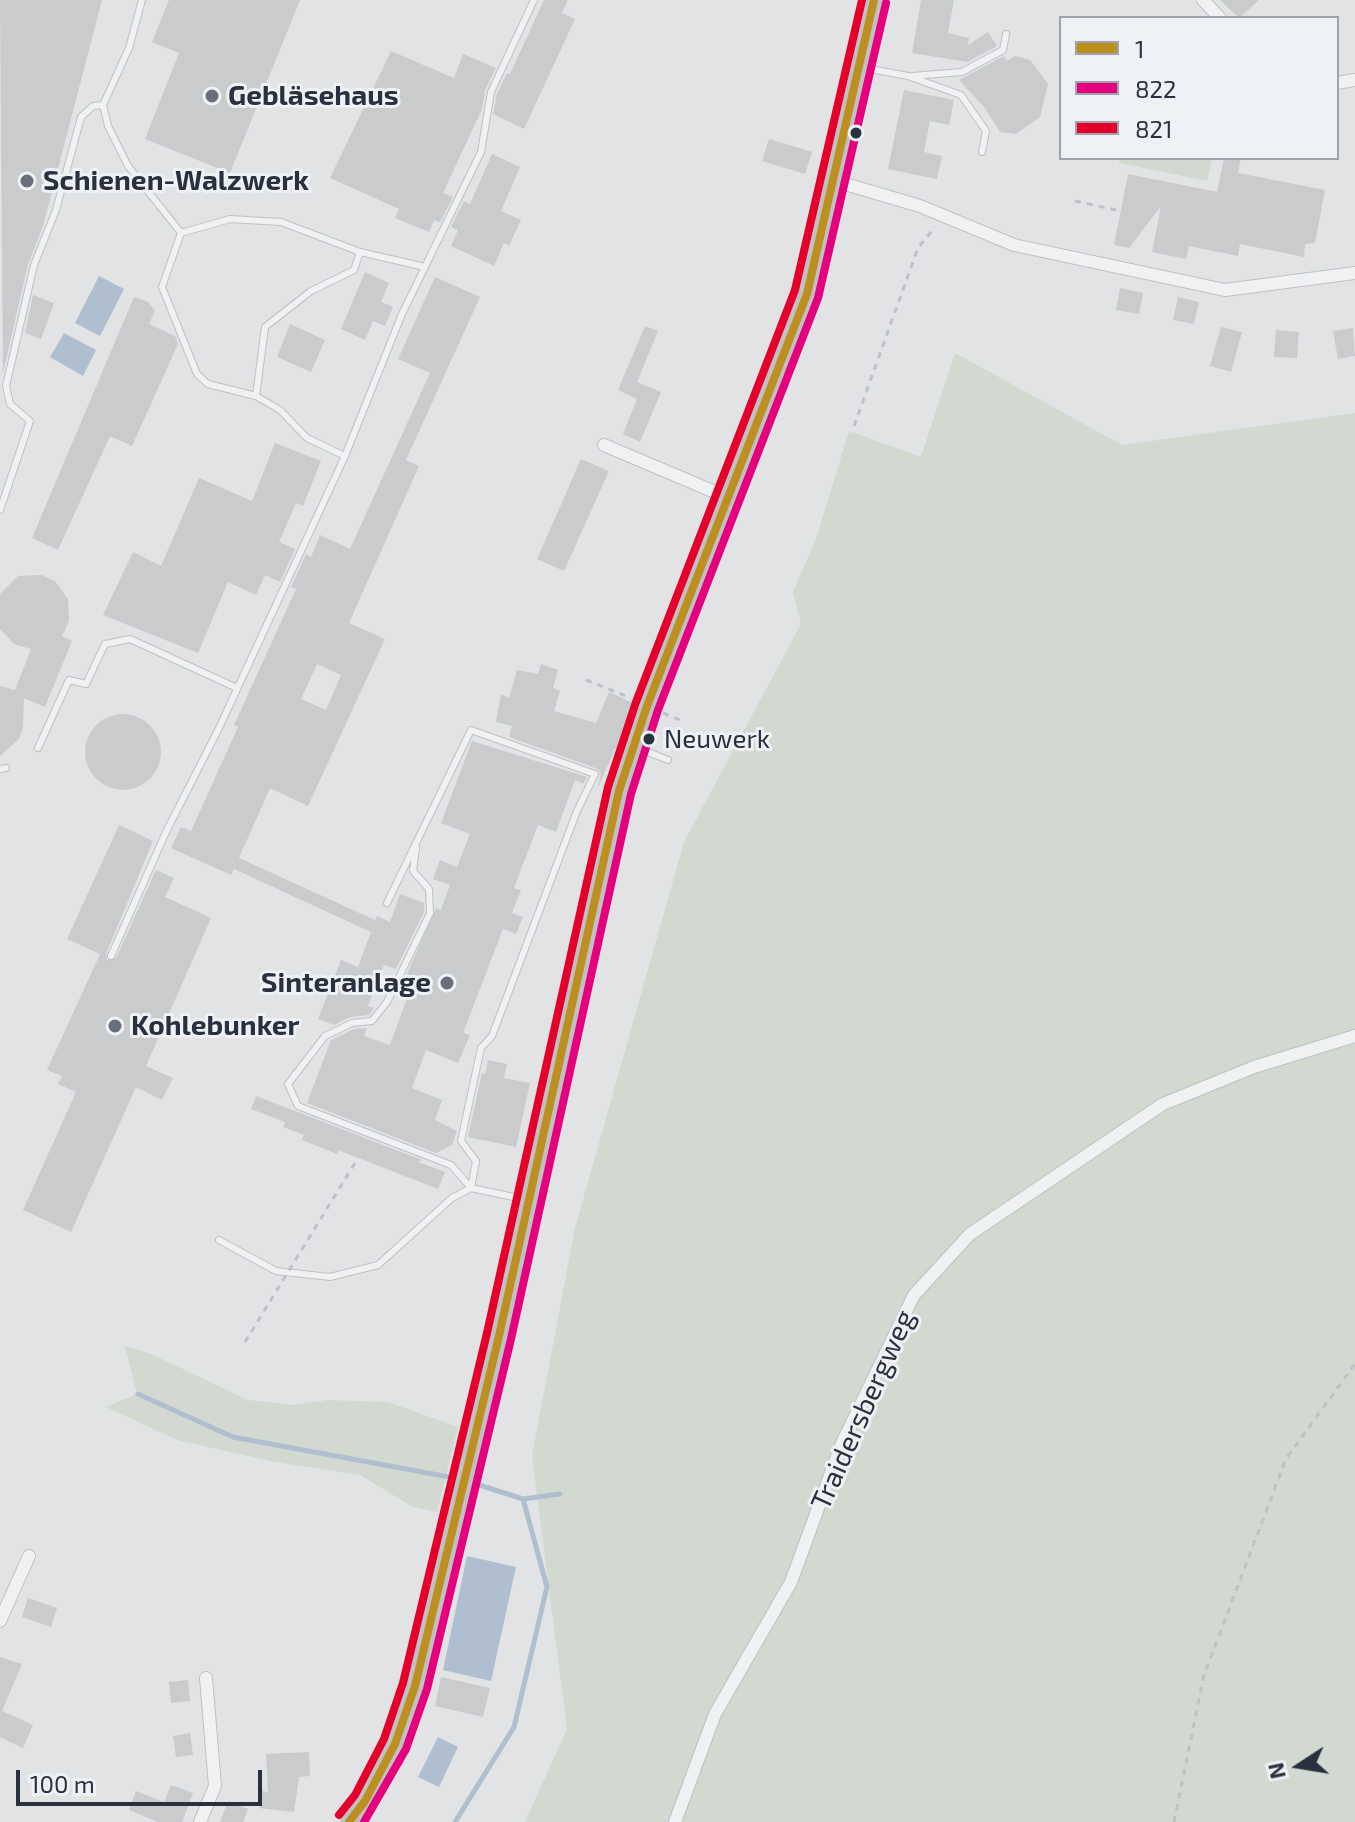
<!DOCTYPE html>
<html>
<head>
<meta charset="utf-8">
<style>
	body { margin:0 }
	#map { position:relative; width:1355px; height:1822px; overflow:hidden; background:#e1e3e5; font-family:"Exo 2",sans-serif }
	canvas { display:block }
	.legend { position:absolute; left:1059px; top:16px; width:280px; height:144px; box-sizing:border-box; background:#eef1f5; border:2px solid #9fa4ac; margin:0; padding:10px 14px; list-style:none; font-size:24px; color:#29303e }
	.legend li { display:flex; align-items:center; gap:16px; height:40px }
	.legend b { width:40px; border:2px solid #9fa4ac }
	.north { position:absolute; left:1259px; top:1726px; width:80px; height:80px; -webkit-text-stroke:6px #eef1f5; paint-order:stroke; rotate:258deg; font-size:22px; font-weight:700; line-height:32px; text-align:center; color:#29303e }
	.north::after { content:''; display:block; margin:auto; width:28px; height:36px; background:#29303e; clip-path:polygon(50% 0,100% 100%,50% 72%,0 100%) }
	.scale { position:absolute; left:16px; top:1770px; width:246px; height:36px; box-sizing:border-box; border:4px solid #29303e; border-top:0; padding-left:10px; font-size:24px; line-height:28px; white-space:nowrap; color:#29303e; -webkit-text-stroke:6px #eef1f5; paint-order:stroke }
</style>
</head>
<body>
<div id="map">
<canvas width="1355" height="1822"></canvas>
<ul class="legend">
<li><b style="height:10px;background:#bd8f21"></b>1</li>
<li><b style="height:10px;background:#e5007d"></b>822</li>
<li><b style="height:10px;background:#e4002b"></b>821</li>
</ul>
<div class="north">N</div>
<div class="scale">100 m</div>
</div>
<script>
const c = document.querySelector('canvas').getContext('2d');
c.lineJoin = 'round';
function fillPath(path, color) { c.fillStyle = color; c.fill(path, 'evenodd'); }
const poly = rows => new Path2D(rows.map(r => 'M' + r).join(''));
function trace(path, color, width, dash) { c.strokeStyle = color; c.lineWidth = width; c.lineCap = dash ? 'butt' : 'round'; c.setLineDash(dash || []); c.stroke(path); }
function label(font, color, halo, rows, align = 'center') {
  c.font = font + ' "Exo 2",sans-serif'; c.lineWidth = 6; c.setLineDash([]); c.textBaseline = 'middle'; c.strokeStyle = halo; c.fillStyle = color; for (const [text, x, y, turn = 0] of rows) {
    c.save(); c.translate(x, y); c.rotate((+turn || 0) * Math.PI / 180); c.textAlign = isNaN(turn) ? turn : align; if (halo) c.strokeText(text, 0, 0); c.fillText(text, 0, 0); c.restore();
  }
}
const green = poly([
	[1120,158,1212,158,1207,181,1119,163],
	[955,353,1122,445,1355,413,1355,1822,525,1822,567,1729,532,1456,575,1228,684,842,801,624,793,592,816,539,849,431,921,457],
	[125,1346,151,1354,248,1400,294,1405,327,1400,388,1402,458,1427,437,1512,413,1507,360,1475,270,1461,177,1440,106,1407,137,1394]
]);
const water = poly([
	[99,276,124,289,100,336,75,323],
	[64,333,96,350,83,376,50,357],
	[467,1556,516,1567,491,1681,443,1670],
	[438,1737,458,1747,439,1787,418,1777]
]);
const stream = poly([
	[138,1394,233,1437,460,1479],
	[523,1499,560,1494],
	[455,1822,514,1727,547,1587,523,1499,470,1482]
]);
const building = poly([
	[0,0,102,0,43,226,28,264,3,373],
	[169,0,300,0,230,173,145,139,179,53,152,42],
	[544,0,568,0,562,13,575,19,524,129,493,114,497,94,507,73,510,74],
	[921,0,954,0,948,33,969,38,968,45,988,32,997,46,967,62,912,53],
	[1220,0,1259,0,1239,18],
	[391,51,454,78,463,54,496,68,485,90,482,109,443,193,453,197,440,222,434,220,429,232,395,218,399,209,330,178],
	[1004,56,1007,61,1015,56,1030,60,1048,84,1040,117,1016,134,1000,132,985,108,959,80],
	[904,90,954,100,949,125,930,121,924,152,942,156,937,179,888,169],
	[769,139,812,152,805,174,762,161],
	[492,154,520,167,501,211,521,220,509,246,504,243,494,266,451,246,458,230,451,227,464,201,470,204],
	[1224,158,1241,158,1238,173,1325,190,1315,243,1305,244,1304,257,1240,244,1238,256,1189,246,1186,259,1152,252,1161,206,1129,248,1114,245,1128,174,1217,192],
	[365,272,389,283,381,302,393,307,385,326,373,321,365,340,341,329],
	[435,277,480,297,406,460,419,466,349,623,385,639,308,806,270,788,239,858,375,920,377,916,390,922,400,894,424,903,424,912,396,969,384,965,368,1006,374,1008,369,1015,350,1017,334,1025,318,1019,341,960,358,967,371,932,234,869,231,875,171,848,181,827,191,831,238,727,234,725,296,589,291,587,306,554,311,557,320,535,350,549,430,373,398,359],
	[317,664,341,675,326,710,301,699],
	[1120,288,1143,293,1139,314,1116,310],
	[33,295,54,303,41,339,25,333],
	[134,297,148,302,155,311,149,324,175,336,178,344,132,446,110,436,58,550,32,538],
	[1178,297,1199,302,1194,324,1173,320],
	[290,324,325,340,311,372,277,357],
	[645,326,658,331,637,382,661,392,640,442,623,434,637,399,618,390],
	[1221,327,1242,332,1231,372,1210,366],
	[1353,328,1355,356,1338,359,1333,331],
	[1276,330,1299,332,1297,358,1274,357],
	[275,443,321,461,303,506,296,503,279,542,295,549,280,582,265,575,256,595,228,582,198,653,103,615,133,552,161,566,199,478,252,501],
	[581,459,609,471,564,571,537,559],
	[41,575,55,581,68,599,69,621,62,636,72,641,45,707,24,698,23,728,19,739,0,756,0,686,15,690,31,649,14,644,0,629,0,594,18,576],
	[541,664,558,670,553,688,560,691,554,711,596,723,609,692,635,704,618,750,615,749,597,790,601,774,598,769,509,737,512,726,496,722,501,694,509,698,517,670,538,674],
	'85 752a38 38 0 1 1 76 0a38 38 0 1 1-76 0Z',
	[472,741,587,777,583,784,575,780,556,832,538,825,514,888,521,890,512,913,523,917,516,934,503,929,463,1033,470,1035,458,1063,426,1050,412,1088,442,1100,435,1120,457,1131,452,1145,436,1153,307,1103,331,1040,354,1029,367,1028,364,1036,390,1045,415,977,407,974,436,908,441,910,450,885,433,879,440,860,457,867,470,834,441,823],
	[119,825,153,841,106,954,107,960,116,958,156,870,174,878,165,897,211,918,146,1066,173,1078,162,1100,136,1087,71,1232,23,1210,76,1092,58,1084,62,1076,47,1070,100,954,67,939],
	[488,1060,507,1064,504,1078,530,1083,516,1147,468,1137,482,1073,485,1074],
	[256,1096,422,1160,418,1162,445,1172,438,1189,338,1150,337,1154,302,1140,304,1135,283,1127,285,1122,251,1109],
	[28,1598,57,1608,51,1627,22,1617],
	[0,1657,22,1664,2,1711,33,1725,23,1748,0,1737],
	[441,1677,490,1688,483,1717,435,1706],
	[188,1680,190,1701,171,1703,169,1682],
	[190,1733,193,1755,176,1757,173,1736],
	[309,1752,310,1776,299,1777,294,1812,259,1808,262,1791,268,1792,266,1754],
	[171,1785,193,1793,182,1822,158,1822,129,1810,136,1791,164,1802],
	[228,1801,248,1809,243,1822,220,1822]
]);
const path = poly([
	[1075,201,1121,211],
	[854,426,918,248,935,227],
	[586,680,631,698],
	[663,713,682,721],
	[1174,1822,1204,1675,1286,1459,1355,1364]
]);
const service = poly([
	[860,67,908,76,961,95,986,131,982,152],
	[912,76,962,72,1003,50,1006,34],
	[103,105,108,126,128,166,181,233,162,287,197,374,208,384,256,396,280,410,307,438,345,456,402,314,481,152,491,92,534,0],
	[181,233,230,219,281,222,360,252,354,270,311,291,265,327,256,396],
	[360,252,425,267],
	[0,510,30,421,10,404,6,386,34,265,56,210,81,117,93,106,103,105,129,48,142,0],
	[38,748,69,680,86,684,105,644,130,639,237,688],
	[638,748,668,760],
	[0,769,6,768],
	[387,903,471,730,595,774,577,811,492,1036,481,1048,461,1141,476,1161,471,1188,451,1165,298,1106,288,1084,325,1036,352,1023,372,1021,387,1002,430,913,429,889,413,871,416,848],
	[111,956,166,832,219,728,345,456],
	[219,1240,276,1271,330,1277,378,1265,452,1198,471,1188,528,1200]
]);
const minor = poly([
	[1203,0,1220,18],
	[1337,83,1355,80],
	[835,181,920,206,1014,245,1225,290,1355,273],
	[604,445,729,498],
	[0,1621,29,1556],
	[200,1822,215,1786,206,1678],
	[675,1822,715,1714,791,1582,842,1443,914,1295,970,1234,1163,1104,1254,1067,1355,1036]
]);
const secondary = poly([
	[349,1822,365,1801,395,1744,415,1686,499,1336,619,791,647,706,807,294,874,0]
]);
const pathBridge = poly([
	[245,1342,358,1158]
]);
const bus1 = poly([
	[349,1822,365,1801,395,1744,415,1686,499,1336,619,791,647,706,807,294,874,0]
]);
const bus2 = poly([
	[364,1822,406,1749,427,1689,511,1339,631,794,658,710,818,298,886,3]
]);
const bus3 = poly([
	[339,1815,355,1795,384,1739,403,1683,487,1333,608,787,636,702,795,290,862,0]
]);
const markers = [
	[212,96,8,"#696f78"],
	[856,133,7,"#29303e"],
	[27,181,8,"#696f78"],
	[649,739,7,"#29303e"],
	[447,983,8,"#696f78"],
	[115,1026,8,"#696f78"]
];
const busNames = [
	["Neuwerk",664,739]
];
const poiNames = [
	["Gebläsehaus",228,96],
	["Schienen-Walzwerk",43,181],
	["Sinteranlage",431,983,"right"],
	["Kohlebunker",131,1026]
];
const streetNames = [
	["Traidersbergweg",863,1410,-66]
];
fillPath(green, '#d1d9d1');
fillPath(water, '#b0bfcf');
trace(stream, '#b0bfcf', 5);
fillPath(building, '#c9cbcd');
trace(service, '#bfc1c3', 8);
trace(minor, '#bfc1c3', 14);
trace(path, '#bfc1c6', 3, [6, 6]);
trace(service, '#f0f1f2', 6);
trace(minor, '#f0f1f2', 12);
trace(secondary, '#bfc1c5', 18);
trace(pathBridge, '#bfc1c6', 3, [6, 6]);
trace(bus1, '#bd8f21', 8);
trace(bus2, '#e5007d', 8);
trace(bus3, '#e4002b', 8);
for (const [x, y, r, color] of markers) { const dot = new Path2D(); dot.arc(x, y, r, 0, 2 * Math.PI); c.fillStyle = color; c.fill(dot); trace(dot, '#eef1f5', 3); }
label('26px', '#29303e', '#eef1f5', busNames, 'left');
label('bold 28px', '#29303e', '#eef1f5', poiNames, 'left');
label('28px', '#29303e', '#eef1f5', streetNames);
</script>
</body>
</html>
